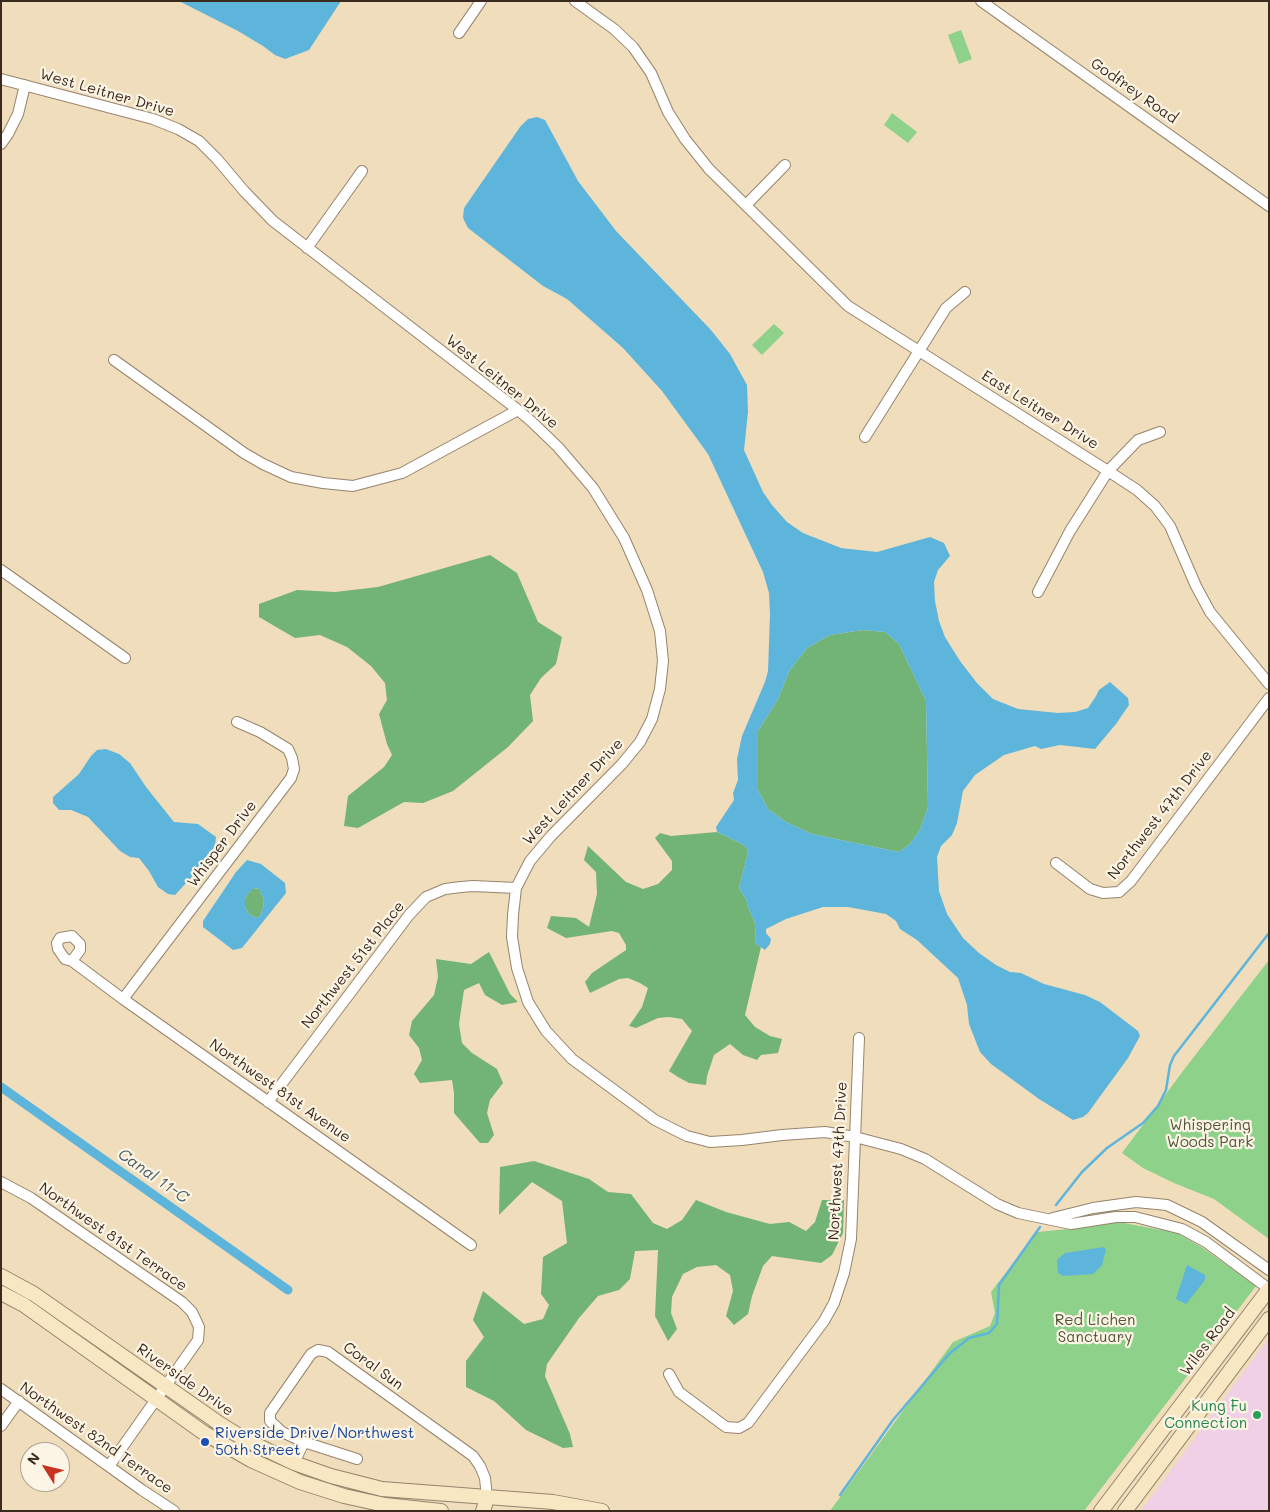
<!DOCTYPE html>
<html>
<head>
<meta charset="utf-8">
<style>
	body { margin:0 }
	#map { position:relative; width:1270px; height:1512px; overflow:hidden; background:#f0ddbc; font-family:Mali,sans-serif }
	canvas { display:block }
	.frame { position:absolute; inset:0; border:2px solid #3b2a1e; pointer-events:none }
	.north { position:absolute; left:20px; top:1442px; width:50px; height:50px; box-sizing:border-box; background:#fcf5e5; border:1px solid #afa495; border-radius:50%; rotate:306deg; font-size:14px; font-weight:700; line-height:20px; text-align:center; color:#3b2a1e }
	.north::after { content:''; display:block; margin:auto; width:18px; height:22px; background:#c8321e; clip-path:polygon(50% 0,100% 100%,50% 72%,0 100%) }
</style>
</head>
<body>
<div id="map">
<canvas width="1270" height="1512"></canvas>
<div class="frame"></div>
<div class="north">N</div>
</div>
<script>
const c = document.querySelector('canvas').getContext('2d');
c.lineJoin = 'round';
function fillPath(path, color) { c.fillStyle = color; c.fill(path, 'evenodd'); }
const poly = rows => new Path2D(rows.map(r => 'M' + r).join(''));
function trace(path, color, width, dash) { c.strokeStyle = color; c.lineWidth = width; c.lineCap = dash ? 'butt' : 'round'; c.setLineDash(dash || []); c.stroke(path); }
function label(font, color, halo, rows, align = 'center') {
  c.font = font + ' Mali,sans-serif'; c.lineWidth = 4.5; c.setLineDash([]); c.textBaseline = 'middle'; c.strokeStyle = halo; c.fillStyle = color; for (const [text, x, y, turn = 0] of rows) {
    c.save(); c.translate(x, y); c.rotate((+turn || 0) * Math.PI / 180); c.textAlign = isNaN(turn) ? turn : align; if (halo) c.strokeText(text, 0, 0); c.fillText(text, 0, 0); c.restore();
  }
}
const built = poly([
	[1269,1338,1269,1511,1141,1511]
]);
const green = poly([
	[961,30,972,59,959,64,948,35],
	[892,113,917,132,908,143,884,125],
	[774,324,784,333,762,355,752,345],
	[1269,960,1269,1239,1214,1199,1174,1183,1143,1168,1122,1153,1186,1067],
	[1119,1222,1177,1233,1203,1248,1256,1286,1084,1511,830,1511,953,1342,990,1326,995,1313,991,1292,1037,1232,1080,1228]
]);
const forest = poly([
	[490,555,517,573,538,622,562,637,556,664,541,678,530,695,533,721,508,747,453,791,423,803,404,802,358,828,344,826,348,796,384,767,392,755,387,744,379,714,387,700,385,683,371,666,347,647,320,635,295,638,259,617,259,604,297,590,335,592,378,587],
	[863,630,885,632,899,644,926,701,928,807,920,830,910,844,899,852,812,834,786,822,768,809,758,790,758,731,777,701,790,670,807,648,830,635],
	[717,832,742,844,747,848,748,853,739,888,746,899,748,907,756,925,755,943,761,947,745,1015,755,1027,770,1036,782,1039,778,1053,761,1055,757,1060,743,1055,730,1044,714,1055,707,1076,706,1085,689,1083,678,1077,669,1071,692,1031,682,1019,669,1017,658,1018,636,1028,629,1026,642,1007,648,988,640,983,628,978,619,979,590,993,585,982,592,973,626,950,626,945,619,933,612,931,566,938,547,928,551,916,576,918,589,927,597,894,596,872,584,860,588,846,626,882,643,889,658,884,672,870,672,861,655,838,660,833,671,836],
	[253,888,259,889,264,900,263,908,260,916,256,918,249,914,245,907,245,899,249,892],
	[489,952,510,994,518,1002,502,1005,485,995,479,983,464,990,459,1024,462,1043,472,1053,497,1069,503,1083,490,1100,487,1113,494,1135,488,1143,480,1143,454,1113,454,1093,452,1080,420,1083,414,1074,422,1060,419,1048,409,1035,412,1021,434,995,438,977,436,959,471,964],
	[534,1161,589,1179,608,1192,631,1194,653,1223,667,1229,682,1220,696,1200,726,1212,770,1224,789,1222,806,1231,815,1222,822,1200,844,1200,843,1233,832,1255,821,1263,772,1256,763,1266,752,1296,748,1314,734,1325,726,1316,733,1291,730,1275,716,1265,697,1267,683,1274,672,1297,671,1313,677,1329,668,1341,655,1316,658,1250,635,1251,630,1279,619,1290,598,1296,579,1318,547,1364,545,1376,570,1434,573,1447,563,1448,526,1430,494,1401,466,1387,466,1361,484,1337,473,1320,483,1291,524,1324,543,1319,549,1305,541,1294,543,1257,567,1243,562,1201,532,1182,499,1215,500,1167]
]);
const water = poly([
	[179,1,341,1,309,50,285,59,275,55,263,46,238,31],
	[537,117,545,120,578,181,616,231,711,330,730,354,747,385,748,412,744,450,763,492,772,505,787,522,803,533,841,548,877,552,930,537,944,543,950,556,938,570,934,582,935,601,939,621,945,637,960,661,977,683,993,699,1018,709,1058,713,1075,712,1088,708,1096,696,1099,690,1110,682,1128,698,1129,705,1116,724,1095,749,1060,745,1041,749,1035,746,1004,755,975,775,963,791,957,823,952,835,941,846,937,857,939,891,947,914,963,938,979,953,996,965,1010,972,1021,973,1044,984,1085,995,1100,1002,1138,1031,1140,1036,1128,1058,1088,1113,1083,1117,1073,1120,1039,1099,991,1064,980,1052,969,1024,967,1005,958,978,917,940,900,929,896,921,886,914,848,907,823,907,786,919,766,929,766,933,771,939,770,944,765,950,755,943,756,925,748,907,746,899,739,888,748,853,747,848,742,844,717,832,716,827,734,800,733,793,738,780,737,759,742,736,765,682,768,671,770,614,769,593,763,572,708,454,662,391,623,348,567,299,543,286,468,228,463,218,464,208,520,127,528,119],
	[863,630,885,632,899,644,926,701,928,807,920,830,910,844,899,852,812,834,786,822,768,809,758,790,758,731,777,701,790,670,807,648,830,635],
	[106,749,119,754,130,763,146,787,174,822,198,824,216,837,215,846,201,867,175,895,168,894,158,887,149,871,139,858,130,857,120,851,88,817,71,810,59,810,53,803,53,797,79,774,91,756,97,750],
	[247,860,261,864,285,883,286,893,242,948,233,950,203,927,203,921,236,872],
	[254,888,259,889,264,900,263,908,260,916,256,918,249,914,245,907,245,899,249,892],
	[1104,1247,1106,1250,1102,1265,1093,1274,1063,1276,1058,1273,1057,1260,1065,1253],
	[1187,1265,1205,1275,1205,1280,1186,1304,1176,1299]
]);
const stream = poly([
	[1056,1205,1082,1172,1107,1148,1143,1123,1158,1106,1166,1090,1170,1065,1174,1056,1269,933],
	[840,1495,893,1420,949,1354,969,1338,989,1333,997,1324,999,1285,1040,1227]
]);
const canal = poly([
	[1,1087,288,1290]
]);
const street = poly([
	[575,1,614,29,633,47,651,73,668,112,685,139,709,169,848,306,1108,471,1137,490,1155,506,1170,526,1196,586,1210,612,1269,684],
	[981,1,1269,206],
	[459,33,481,1],
	[1,79,153,119,178,129,199,141,217,159,244,191,273,221,518,410,532,422,558,447,593,488,624,538,647,590,660,631,663,661,660,689,652,719,640,742,622,764,551,836,530,861,516,888,513,915,512,937,517,968,528,1002,546,1031,572,1059,655,1120,687,1136,710,1142,742,1140,782,1135,825,1132,855,1137,901,1149,925,1159,997,1204,1018,1213,1071,1224,1116,1217,1135,1217,1182,1229,1206,1242,1269,1289],
	[1,144,8,134,18,114,25,85],
	[746,205,785,165],
	[307,248,362,171],
	[114,360,244,453,263,464,291,477,323,483,353,486,402,473,518,410],
	[865,437,946,308,965,292],
	[1,570,125,658],
	[1038,592,1070,531,1108,471,1138,440,1160,432],
	[1056,863,1090,889,1103,893,1119,892,1131,881,1269,698],
	[72,961,80,950,80,944,72,936,60,938,57,943,58,949,65,959,72,961,123,999,471,1245],
	[123,999,291,778,294,769,292,758,288,749,260,732,237,722],
	[268,1102,409,915,426,897,445,889,461,887,473,886,516,888],
	[1,1182,31,1198,182,1302,192,1312,199,1327,198,1340,109,1466],
	[1053,1218,1093,1208,1136,1202,1167,1205,1202,1222,1269,1270],
	[669,1374,679,1392,726,1427,739,1428,748,1423,824,1321,834,1303,844,1273,851,1239,859,1038],
	[1,1389,142,1490,174,1511],
	[1,1426,19,1401],
	[357,1459,304,1442,282,1432,270,1421,270,1413,311,1354,318,1350,328,1352,473,1456,480,1466,485,1478,487,1498],
	[294,1463,304,1442]
]);
const secondary = poly([
	[1,1276,34,1294,220,1424,246,1440,294,1463,331,1476,382,1489,553,1502,602,1511],
	[1,1293,24,1305,204,1433,251,1460,300,1482,344,1496,385,1505,441,1511],
	[483,1511,487,1498],
	[1101,1511,1269,1289],
	[1125,1511,1269,1319]
]);
const markers = [
	[1257,1415,5,"#2e9e5b"],
	[205,1442,5,"#1a4fb4"]
];
const streetNames = [
	["Godfrey Road",1134,91,35],
	["West Leitner Drive",107,93,16],
	["West Leitner Drive",502,382,39],
	["East Leitner Drive",1040,410,32],
	["West Leitner Drive",573,792,-47],
	["Northwest 47th Drive",1160,815,-52],
	["Whisper Drive",222,844,-53],
	["Northwest 51st Place",353,965,-52],
	["Northwest 81st Avenue",280,1091,35],
	["Northwest 47th Drive",838,1161,-87],
	["Northwest 81st Terrace",113,1237,35],
	["Wiles Road",1208,1342,-53],
	["Coral Sun",373,1366,36],
	["Riverside Drive",185,1380,35],
	["Northwest 82nd Terrace",96,1438,35]
];
const parkNames = [
	["Whispering",1210,1125],
	["Woods Park",1210,1142],
	["Red Lichen",1095,1320],
	["Sanctuary",1095,1337]
];
const leisureNames = [
	["Kung Fu",1247,1406],
	["Connection",1247,1423]
];
const transitNames = [
	["Riverside Drive/Northwest",215,1433],
	["50th Street",215,1450]
];
const waterNames = [
	["Canal 11-C",153,1176,35]
];
fillPath(built, '#efd0e7');
fillPath(green, '#8dd18a');
fillPath(forest, '#72b376');
fillPath(water, '#5eb5db');
trace(stream, '#5eb5db', 2.5);
trace(canal, '#5eb5db', 9);
trace(street, '#96846d', 12);
trace(secondary, '#96846d', 16);
trace(street, '#fff', 10);
trace(secondary, '#f7e8c3', 14);
for (const [x, y, r, color] of markers) { const dot = new Path2D(); dot.arc(x, y, r, 0, 2 * Math.PI); c.fillStyle = color; c.fill(dot); trace(dot, '#fcf5e5', 2); }
label('15px', '#3b2a1e', '#fcf5e5', streetNames);
label('15px', '#505439', '#fcf5e5', parkNames);
label('15px', '#27864d', '#fcf5e5', leisureNames, 'right');
label('15px', '#164399', '#fcf5e5', transitNames, 'left');
label('italic 16px', '#475b60', '#fcf5e5', waterNames);
</script>
</body>
</html>
